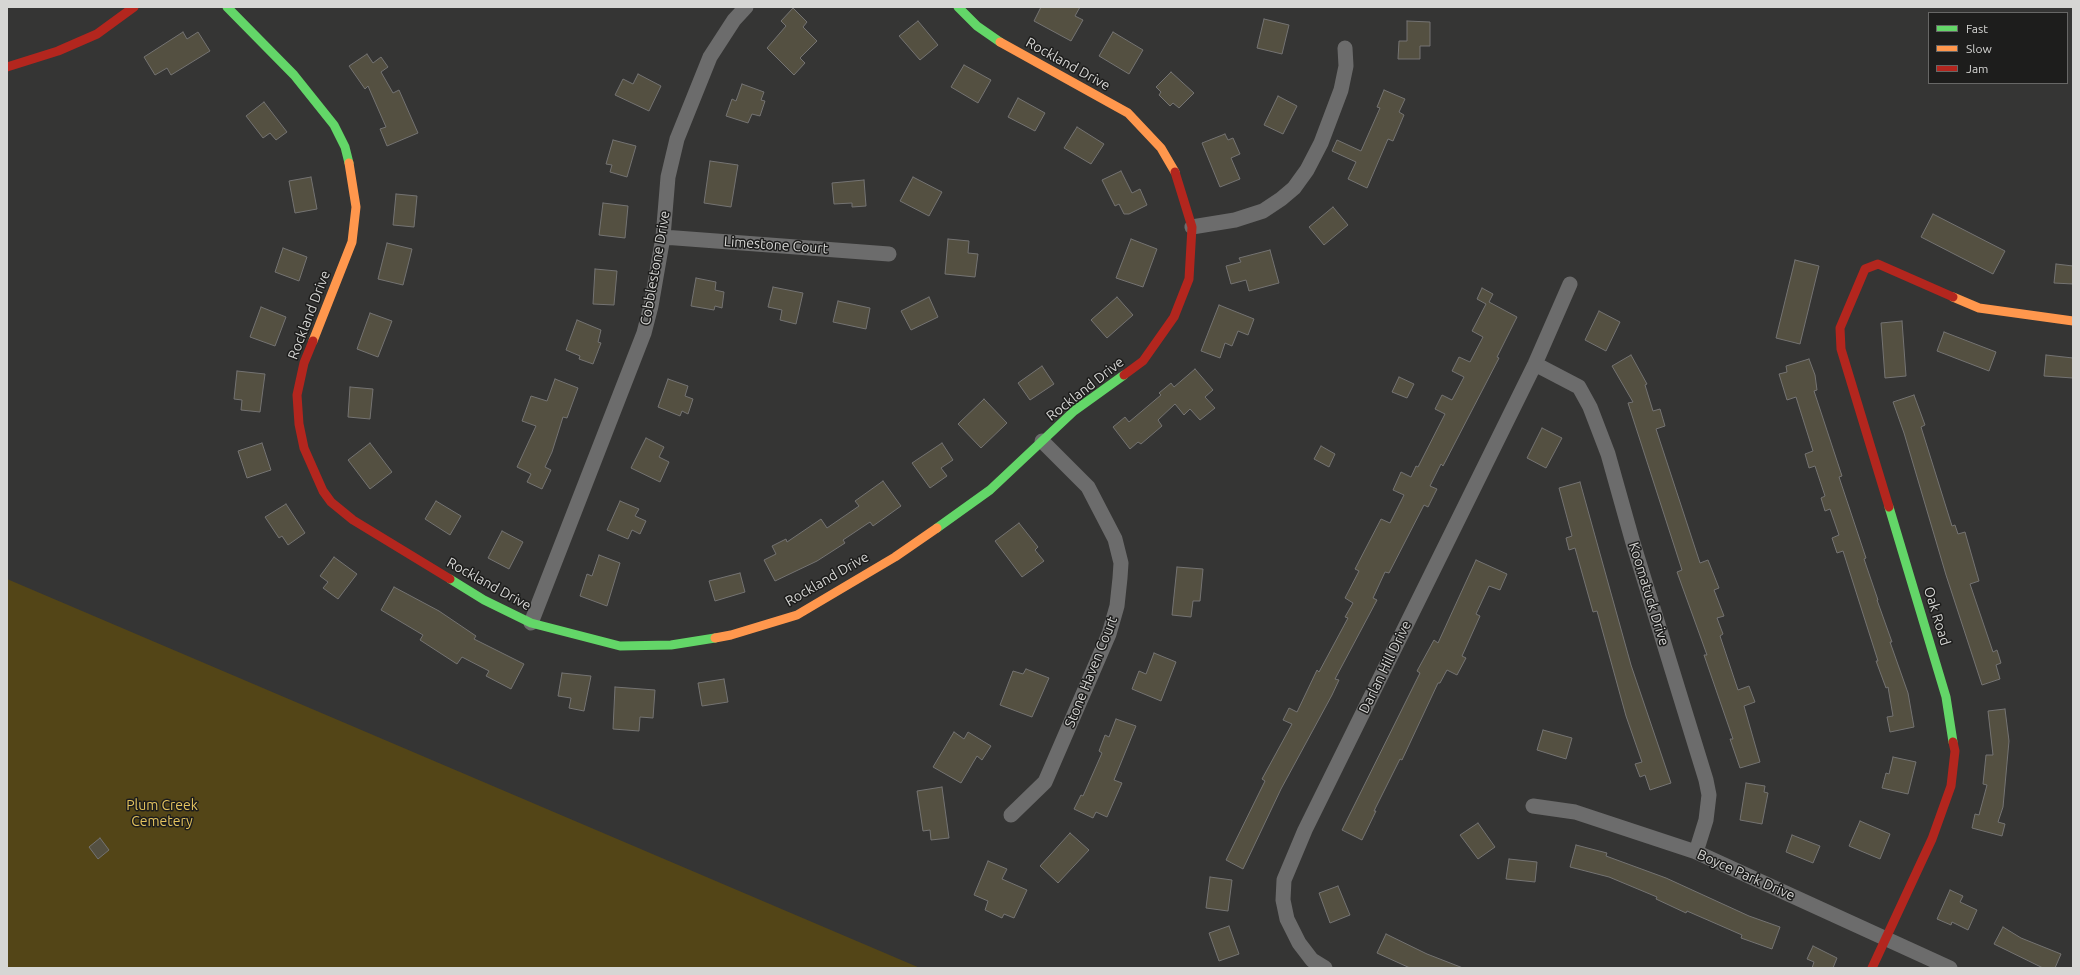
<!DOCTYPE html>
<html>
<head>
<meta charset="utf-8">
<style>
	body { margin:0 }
	#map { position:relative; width:2080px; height:975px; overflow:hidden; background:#353534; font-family:Ubuntu,sans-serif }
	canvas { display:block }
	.frame { position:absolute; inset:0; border:8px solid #d6d6d4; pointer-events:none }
	.legend { position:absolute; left:1928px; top:12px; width:140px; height:72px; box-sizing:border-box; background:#1d1d1c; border:1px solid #676766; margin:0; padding:5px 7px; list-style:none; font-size:12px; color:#d6d6d4 }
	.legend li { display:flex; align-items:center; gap:8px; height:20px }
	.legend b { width:20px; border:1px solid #676766 }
</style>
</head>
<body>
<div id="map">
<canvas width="2080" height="975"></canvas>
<div class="frame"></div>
<ul class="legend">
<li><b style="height:5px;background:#63d668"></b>Fast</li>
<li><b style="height:5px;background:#ff974d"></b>Slow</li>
<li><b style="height:5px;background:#b3261e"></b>Jam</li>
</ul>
</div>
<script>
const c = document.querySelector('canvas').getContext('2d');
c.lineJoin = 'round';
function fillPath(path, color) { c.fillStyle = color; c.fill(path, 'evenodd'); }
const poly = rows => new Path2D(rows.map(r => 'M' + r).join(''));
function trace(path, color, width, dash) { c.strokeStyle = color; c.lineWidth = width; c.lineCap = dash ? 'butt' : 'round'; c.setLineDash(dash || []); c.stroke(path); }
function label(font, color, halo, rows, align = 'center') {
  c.font = font + ' Ubuntu,sans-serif'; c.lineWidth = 3; c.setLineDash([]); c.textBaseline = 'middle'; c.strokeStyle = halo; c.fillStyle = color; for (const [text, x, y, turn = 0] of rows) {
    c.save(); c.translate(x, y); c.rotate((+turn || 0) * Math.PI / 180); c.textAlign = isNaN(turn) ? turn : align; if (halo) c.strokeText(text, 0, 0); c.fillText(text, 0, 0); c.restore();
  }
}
const green = poly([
	[7,579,920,968,7,968]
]);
const building = poly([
	[1041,7,1080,7,1075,16,1083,20,1071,41,1034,21,1041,7],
	[793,8,807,22,803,27,817,41,800,58,805,63,794,75,767,48,786,26,781,21,793,8],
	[1264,19,1289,25,1282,54,1257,48,1264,19],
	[918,21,938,45,920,60,899,36,918,21],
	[1407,21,1430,22,1430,46,1420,46,1420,59,1398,59,1399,41,1407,41,1407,21],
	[183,32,187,39,198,32,210,51,171,75,167,68,155,75,144,57,183,32],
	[1113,32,1143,50,1129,74,1099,56,1113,32],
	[367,54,373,63,381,57,388,67,381,72,393,93,399,90,418,133,387,146,380,129,386,127,368,86,365,89,349,66,367,54],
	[964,65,991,80,978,103,951,87,964,65],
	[1171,72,1194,93,1179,108,1173,103,1170,106,1159,95,1161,92,1156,87,1171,72],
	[638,74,661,86,649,111,615,95,623,79,633,84,638,74],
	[742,84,764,92,761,100,765,101,760,116,752,114,748,123,726,116,732,99,736,101,742,84],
	[1384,90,1405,99,1399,112,1404,115,1393,141,1388,139,1367,188,1348,179,1356,162,1332,151,1337,140,1361,151,1380,108,1377,107,1384,90],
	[1278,96,1297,106,1283,134,1264,125,1278,96],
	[1018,98,1045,113,1035,131,1008,117,1018,98],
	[264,102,287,132,276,140,270,133,263,138,246,116,264,102],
	[1077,127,1104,144,1091,164,1064,148,1077,127],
	[1225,134,1228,140,1233,138,1240,154,1231,158,1240,179,1220,187,1202,143,1225,134],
	[613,140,636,146,627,177,610,172,612,165,606,164,613,140],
	[710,161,738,165,731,207,704,203,710,161],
	[1121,171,1132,193,1140,189,1147,205,1129,214,1124,214,1119,204,1115,206,1102,180,1121,171],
	[311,177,317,209,295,213,289,181,311,177],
	[913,177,942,192,929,216,900,201,913,177],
	[864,180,866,206,852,207,852,203,834,204,832,183,864,180],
	[396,194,417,196,414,227,393,225,396,194],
	[603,203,628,206,625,238,599,235,603,203],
	[1333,207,1348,225,1324,245,1309,227,1333,207],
	[1933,214,2005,251,1993,274,1921,237,1933,214],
	[948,239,969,241,968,253,978,254,975,277,945,274,948,239],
	[1131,239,1157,249,1143,287,1116,278,1131,239],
	[387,243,412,249,403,285,378,279,387,243],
	[283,248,307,257,299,281,275,272,283,248],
	[1270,250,1279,283,1249,291,1246,280,1231,284,1226,266,1241,262,1239,258,1270,250],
	[1795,260,1819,266,1800,344,1776,338,1795,260],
	[2056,264,2073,266,2073,284,2054,283,2056,264],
	[595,269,617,271,614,305,593,304,595,269],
	[696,278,716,282,715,290,724,292,722,308,715,306,714,310,691,306,696,278],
	[773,287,803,293,796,324,780,320,782,310,768,307,773,287],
	[1482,288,1493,294,1489,302,1517,317,1497,357,1499,358,1484,387,1443,466,1441,464,1430,486,1437,489,1428,507,1424,505,1389,573,1385,572,1373,598,1377,600,1335,679,1339,680,1332,695,1281,789,1243,869,1226,860,1265,781,1262,779,1292,724,1283,720,1289,708,1297,712,1317,670,1319,672,1348,618,1345,617,1353,603,1345,598,1359,571,1355,569,1381,519,1390,523,1404,495,1393,490,1401,472,1411,477,1416,466,1418,467,1445,414,1435,409,1442,395,1452,400,1464,377,1452,371,1459,357,1470,362,1483,337,1472,331,1486,304,1477,299,1482,288],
	[929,297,938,317,911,330,901,311,929,297],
	[1117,297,1133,315,1107,338,1091,320,1117,297],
	[838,301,870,308,866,329,833,322,838,301],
	[1219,305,1254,319,1248,335,1238,331,1232,346,1225,343,1220,358,1201,351,1219,305],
	[261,307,286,317,275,346,250,337,261,307],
	[1599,311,1620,322,1606,351,1585,340,1599,311],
	[370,313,392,321,378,357,357,349,370,313],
	[577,320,601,330,598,342,601,343,593,364,579,359,580,356,566,350,577,320],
	[1902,321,1906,376,1885,378,1881,323,1902,321],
	[1944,332,1996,352,1989,371,1937,351,1944,332],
	[1631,355,1647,384,1645,385,1653,411,1660,409,1665,426,1656,429,1700,563,1708,560,1719,588,1714,590,1724,616,1717,618,1723,634,1720,636,1738,690,1749,686,1755,702,1744,706,1760,762,1740,768,1730,739,1733,739,1704,655,1707,655,1677,572,1682,570,1628,403,1633,402,1612,366,1631,355],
	[2046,355,2073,358,2073,378,2044,376,2046,355],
	[1809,359,1815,375,1817,390,1814,391,1842,476,1839,477,1866,558,1864,559,1878,600,1877,600,1892,642,1890,642,1908,693,1914,727,1890,732,1887,717,1893,716,1888,687,1886,688,1876,661,1878,661,1843,551,1837,553,1832,538,1839,535,1830,509,1825,511,1821,498,1825,496,1815,466,1809,468,1805,454,1813,451,1796,397,1787,400,1779,374,1787,372,1786,366,1809,359],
	[1042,366,1054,384,1030,400,1018,383,1042,366],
	[1195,369,1213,390,1205,397,1215,408,1200,420,1190,409,1184,415,1175,404,1158,420,1162,426,1141,444,1138,442,1130,449,1113,427,1125,417,1129,422,1161,395,1159,393,1171,383,1174,387,1195,369],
	[237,371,265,374,260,412,241,410,242,400,234,399,237,371],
	[1399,377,1414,384,1407,398,1392,392,1399,377],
	[555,379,578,388,567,418,563,417,552,452,545,467,551,470,542,489,527,482,531,474,517,467,536,426,522,421,531,396,547,401,555,379],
	[668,379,688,386,685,396,693,399,688,414,682,411,680,416,658,407,668,379],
	[350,387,373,389,370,419,348,417,350,387],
	[1914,395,1925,425,1921,427,1952,526,1955,525,1958,534,1965,532,1979,581,1970,584,1993,652,1997,650,2001,663,1996,665,2000,679,1982,685,1946,575,1904,433,1893,402,1914,395],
	[984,399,1007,423,981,448,958,424,984,399],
	[1542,428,1562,438,1546,468,1527,458,1542,428],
	[646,438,664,447,659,457,669,462,660,482,631,468,646,438],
	[262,443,271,470,247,478,238,451,262,443],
	[370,443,392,472,370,489,348,460,370,443],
	[942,443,953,460,941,468,947,476,930,488,912,463,942,443],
	[1321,446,1335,454,1329,467,1314,459,1321,446],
	[883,481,901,506,873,526,870,522,843,540,845,543,817,561,775,581,764,560,776,554,772,546,786,539,787,542,821,519,827,528,859,506,855,501,883,481],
	[1580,482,1631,665,1671,783,1650,790,1645,775,1640,777,1635,764,1642,762,1626,716,1597,611,1593,612,1575,548,1569,550,1566,538,1572,536,1559,488,1580,482],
	[436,501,461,516,450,535,425,519,436,501],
	[620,501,639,509,635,516,646,521,640,534,632,530,628,539,607,530,620,501],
	[286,504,305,533,288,545,282,536,279,538,265,517,286,504],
	[1019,523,1038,547,1035,550,1044,561,1022,577,995,541,1019,523],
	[502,531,523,542,509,569,488,558,502,531],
	[599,555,620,563,607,606,580,596,587,574,592,576,599,555],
	[334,557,357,574,338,599,323,588,328,582,320,576,334,557],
	[1476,560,1507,574,1500,590,1489,586,1476,614,1480,616,1462,656,1466,658,1457,675,1447,670,1440,683,1438,683,1402,760,1400,759,1374,811,1376,811,1362,840,1342,830,1420,673,1417,671,1434,640,1438,643,1476,560],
	[1177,567,1203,569,1200,601,1193,601,1191,617,1172,615,1177,567],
	[740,573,745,592,715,601,709,581,740,573],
	[394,587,439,611,476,636,474,639,524,664,511,689,486,676,489,671,462,657,457,664,420,640,423,635,381,610,394,587],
	[1154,653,1176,662,1161,701,1132,689,1139,671,1146,674,1154,653],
	[1026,669,1049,678,1032,717,1000,705,1013,671,1023,674,1026,669],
	[562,673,591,676,584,711,569,708,571,698,558,696,562,673],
	[724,679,728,702,702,706,698,683,724,679],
	[615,687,655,690,653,718,640,717,639,731,613,729,615,687],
	[2005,709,2009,741,2003,807,1998,822,2005,824,2002,836,1972,828,1975,814,1979,815,1987,785,1983,784,1986,755,1993,755,1988,711,2005,709],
	[1116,719,1136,726,1114,780,1122,783,1107,817,1096,812,1093,818,1074,809,1081,795,1083,796,1102,753,1099,751,1105,735,1109,737,1116,719],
	[1543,730,1572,738,1566,759,1537,750,1543,730],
	[954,732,964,739,968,732,991,746,982,760,977,756,961,783,933,767,954,732],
	[1893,757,1916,762,1908,794,1882,788,1886,773,1889,774,1893,757],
	[1746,783,1765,786,1764,792,1768,793,1762,824,1740,820,1746,783],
	[942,787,949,838,931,840,930,830,923,831,917,791,942,787],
	[1860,821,1890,834,1880,859,1849,846,1860,821],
	[1478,823,1495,847,1478,859,1460,835,1478,823],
	[1070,833,1089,850,1058,883,1040,866,1070,833],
	[1792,835,1820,846,1813,863,1786,852,1792,835],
	[100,838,109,850,98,859,89,847,100,838],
	[1576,845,1607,853,1606,856,1666,878,1749,916,1780,927,1772,949,1741,938,1742,935,1687,911,1686,913,1656,899,1657,897,1609,877,1570,867,1576,845],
	[1509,859,1537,862,1535,882,1506,879,1509,859],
	[988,861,1007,869,1002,879,1027,890,1014,918,1004,914,1002,918,985,910,988,901,974,895,988,861],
	[1210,877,1232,880,1228,911,1206,908,1210,877],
	[1338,886,1350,915,1330,923,1319,893,1338,886],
	[1950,890,1963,896,1960,902,1977,910,1968,930,1952,922,1951,925,1937,919,1950,890],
	[1229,926,1239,954,1219,961,1209,933,1229,926],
	[2003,927,2021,938,2061,954,2055,968,2043,968,1994,944,2003,927],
	[1386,934,1427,954,1463,968,1410,968,1377,953,1386,934],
	[1813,946,1837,958,1833,968,1812,968,1814,962,1807,959,1813,946]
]);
const street = poly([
	[1192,227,1235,220,1263,211,1281,199,1294,188,1307,170,1321,143,1341,90,1346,66,1345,48],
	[663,237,889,254],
	[1535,364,1579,387,1590,407,1608,454,1633,543,1706,780,1709,795,1706,820,1696,852],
	[531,623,644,333,651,306,663,237,668,177,677,139,710,57,734,20,746,7],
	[1533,806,1575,812,1696,852,1950,968],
	[1011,815,1045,782,1109,634,1117,606,1120,578,1121,563,1115,539,1088,487,1042,441],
	[1325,968,1312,960,1299,943,1287,919,1283,900,1284,880,1305,830,1535,364,1570,284]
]);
const fast = poly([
	[227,7,294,75,334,125,345,147,349,163],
	[958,7,977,26,1000,42],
	[1889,507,1946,697,1953,742],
	[937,528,990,490,1074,411,1124,375],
	[450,579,484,600,531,623,620,646,671,645,715,638]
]);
const slow = poly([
	[1000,42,1128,113,1161,148,1175,172],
	[1953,297,1979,308,2073,321],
	[313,341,352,242,356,207,349,163],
	[715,638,731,635,797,615,895,557,937,528]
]);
const jam = poly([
	[7,67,58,51,97,34,134,7],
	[313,341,304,363,297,395,299,424,304,448,323,491,331,502,353,520,450,579],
	[1124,375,1143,361,1174,317,1189,279,1192,227,1175,172],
	[1889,507,1841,349,1840,328,1865,269,1878,264,1953,297],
	[1872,968,1932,839,1951,786,1955,751,1953,742]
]);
const streetNames = [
	["Rockland Drive",1068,64,29],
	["Limestone Court",776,245,4],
	["Cobblestone Drive",655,268,-80],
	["Rockland Drive",309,315,-69],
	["Rockland Drive",1085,389,-38],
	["Rockland Drive",827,579,-30],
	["Rockland Drive",489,584,29],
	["Koomatuck Drive",1649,594,73],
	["Oak Road",1937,616,73],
	["Darlan Hill Drive",1385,667,-64],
	["Stone Haven Court",1091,672,-68],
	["Boyce Park Drive",1746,875,24]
];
const parkNames = [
	["Plum Creek",162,805],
	["Cemetery",162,821]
];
fillPath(green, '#534517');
fillPath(building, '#545041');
trace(building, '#747372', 1);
trace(street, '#6c6c6c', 15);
trace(fast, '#63d668', 9);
trace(slow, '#ff974d', 9);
trace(jam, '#b3261e', 9);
label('14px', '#d6d6d4', '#1d1d1c', streetNames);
label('14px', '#e4c35e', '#1d1d1c', parkNames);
</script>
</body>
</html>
